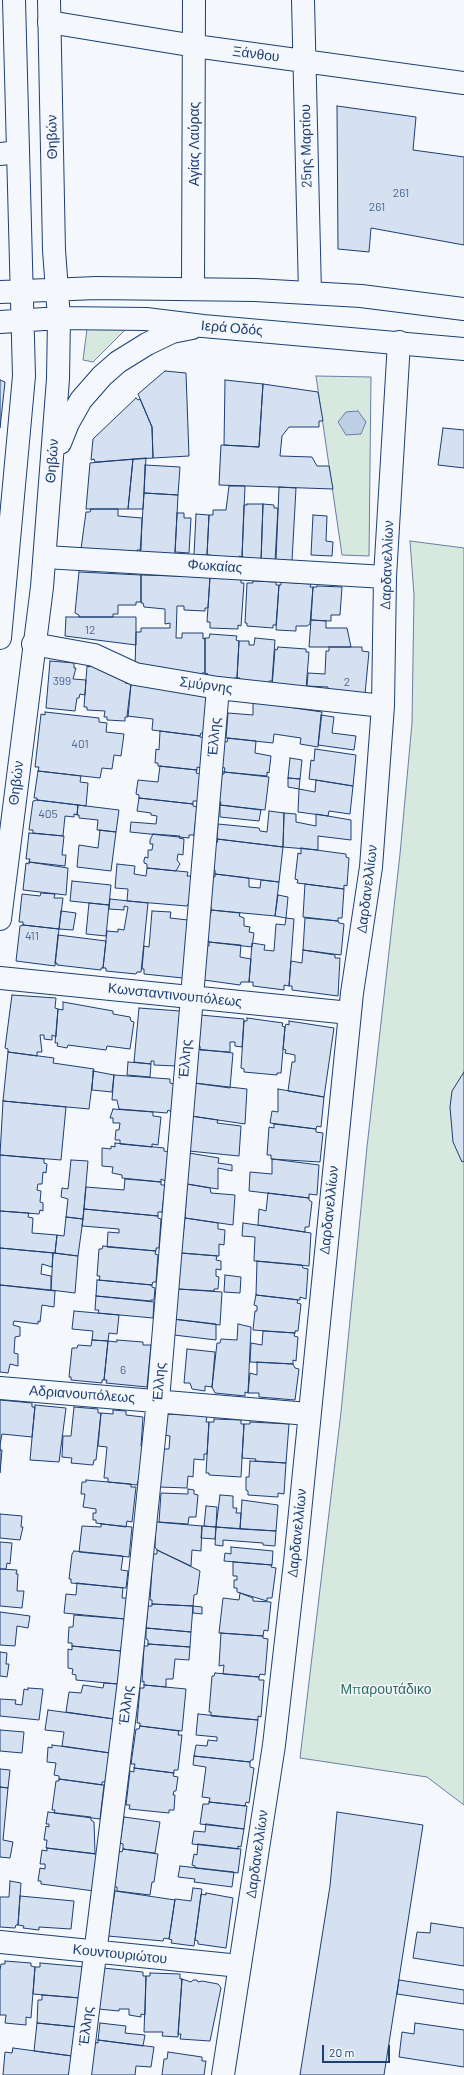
<!DOCTYPE html>
<html>
<head>
<meta charset="utf-8">
<style>
	body { margin:0 }
	#map { position:relative; width:464px; height:2075px; overflow:hidden; background:#f4f7fb; font-family:Barlow,sans-serif }
	canvas { display:block }
	.scale { position:absolute; left:322px; top:2045px; width:68px; height:18px; box-sizing:border-box; border:2px solid #1d3f73; border-top:0; padding-left:5px; font-size:12px; line-height:14px; white-space:nowrap; color:#1d3f73; -webkit-text-stroke:3px #f4f7fb; paint-order:stroke }
</style>
</head>
<body>
<div id="map">
<canvas width="464" height="2075"></canvas>
<div class="scale">20 m</div>
</div>
<script>
const c = document.querySelector('canvas').getContext('2d');
c.lineJoin = 'round';
function fillPath(path, color) { c.fillStyle = color; c.fill(path, 'evenodd'); }
const poly = rows => new Path2D(rows.map(r => 'M' + r).join(''));
function trace(path, color, width, dash) { c.strokeStyle = color; c.lineWidth = width; c.lineCap = dash ? 'butt' : 'round'; c.setLineDash(dash || []); c.stroke(path); }
function label(font, color, halo, rows, align = 'center') {
  c.font = font + ' Barlow,sans-serif'; c.lineWidth = 3; c.setLineDash([]); c.textBaseline = 'middle'; c.strokeStyle = halo; c.fillStyle = color; for (const [text, x, y, turn = 0] of rows) {
    c.save(); c.translate(x, y); c.rotate((+turn || 0) * Math.PI / 180); c.textAlign = isNaN(turn) ? turn : align; if (halo) c.strokeText(text, 0, 0); c.fillText(text, 0, 0); c.restore();
  }
}
const green = poly([
	[110,328,125,330,93,362,83,360,87,329,110,328],
	[316,376,371,377,369,556,342,555,316,376],
	[410,541,464,548,464,1805,427,1777,300,1758,341,1412,367,1147,400,854,412,723,414,595,410,541]
]);
const water = poly([
	[358,411,366,422,361,434,346,435,338,422,346,412,358,411]
]);
const building = poly([
	[337,106,416,117,413,150,464,157,464,245,371,228,369,252,338,249,337,106],
	[165,371,186,373,189,456,153,458,152,427,138,394,165,371],
	[0,380,5,382,0,428,0,380],
	[225,380,263,384,259,447,224,445,225,380],
	[263,384,318,392,323,421,319,421,319,427,289,427,282,436,280,456,312,457,317,466,329,466,333,489,219,485,221,445,259,447,263,384],
	[136,398,138,400,140,399,152,427,153,458,95,462,94,459,91,460,93,439,136,398],
	[443,428,464,430,464,468,438,465,443,428],
	[146,458,143,509,128,509,133,459,146,458],
	[133,459,128,509,86,509,90,463,133,459],
	[145,465,180,467,178,495,144,493,145,465],
	[229,486,245,486,242,557,239,556,239,559,211,558,211,555,207,555,209,515,213,515,213,510,226,510,229,486],
	[279,487,296,488,292,561,276,560,279,487],
	[144,493,178,495,175,554,140,553,144,493],
	[247,504,263,504,261,561,244,560,244,557,242,557,244,505,247,505,247,504],
	[263,504,274,505,274,508,278,508,275,562,261,561,263,504],
	[91,509,118,509,118,516,142,518,141,550,137,550,136,553,81,549,86,512,90,512,91,509],
	[177,513,184,513,184,518,191,518,189,553,175,552,177,513],
	[196,514,209,515,207,555,194,555,196,514],
	[313,515,327,516,326,541,333,542,332,556,311,555,313,515],
	[79,572,141,575,141,602,136,602,136,605,118,605,118,614,113,614,113,617,79,617,79,615,75,613,79,572],
	[141,575,210,577,208,608,205,608,205,611,184,610,184,606,177,606,176,638,182,638,182,633,203,633,203,639,205,638,205,673,202,673,202,677,135,668,136,632,141,632,141,628,170,628,170,623,165,624,165,609,144,607,143,603,141,603,141,575],
	[210,577,241,578,241,583,244,583,241,626,238,625,238,629,210,628,210,622,207,622,210,577],
	[253,581,276,582,276,585,279,585,276,625,273,625,273,628,247,626,247,623,245,623,247,583,253,583,253,581],
	[281,582,311,584,310,587,313,587,310,624,307,626,296,626,296,631,276,630,279,585,281,585,281,582],
	[317,586,342,587,340,615,331,615,331,621,311,620,313,587,317,587,317,586],
	[66,617,136,617,136,645,65,636,66,617],
	[311,620,326,621,326,628,347,628,351,647,309,647,311,620],
	[210,634,237,636,236,640,239,641,237,678,234,678,234,681,207,679,208,674,205,673,205,638,209,638,210,634],
	[255,638,275,640,272,681,269,681,269,684,240,682,240,678,237,678,239,641,249,641,249,645,254,645,255,638],
	[278,647,306,649,306,652,309,652,306,689,272,687,275,649,277,650,278,647],
	[329,647,362,647,362,651,369,652,365,694,327,691,328,687,307,686,308,673,325,674,326,651,329,651,329,647],
	[50,661,74,663,74,668,76,668,73,679,86,680,85,695,80,694,79,698,77,698,75,711,46,708,50,661],
	[91,665,126,682,125,683,131,684,128,717,125,717,125,721,107,720,107,717,104,717,105,711,87,710,87,707,84,707,87,666,90,667,91,665],
	[131,684,207,696,204,733,201,733,200,736,152,730,153,719,127,716,131,684],
	[253,702,322,712,318,747,300,744,301,738,274,734,273,743,226,738,228,713,253,715,253,702],
	[45,712,99,718,99,722,107,723,106,732,124,734,121,756,114,755,112,769,102,768,100,778,38,771,39,767,35,767,41,714,45,715,45,712],
	[321,715,334,717,332,733,356,736,354,750,318,745,321,715],
	[160,731,200,736,200,737,205,738,202,768,197,767,197,770,158,766,158,763,155,763,156,749,159,750,160,731],
	[228,738,256,741,255,753,271,756,269,773,267,772,267,776,224,772,225,768,221,767,224,741,227,742,228,738],
	[315,749,356,755,353,786,309,779,311,760,314,761,315,749],
	[290,758,302,760,300,779,288,778,290,758],
	[160,766,197,770,196,773,201,774,198,801,193,801,193,804,139,798,139,795,136,794,138,780,158,782,160,766],
	[38,771,81,776,80,782,88,783,86,806,37,800,37,798,34,798,38,771],
	[224,772,269,777,265,810,220,805,221,802,218,801,221,774,224,774,224,772],
	[288,778,300,779,299,789,288,787,288,778],
	[316,780,353,786,350,814,329,811,328,816,298,812,299,789,315,792,316,780],
	[139,798,193,804,193,806,197,807,194,835,189,835,189,838,130,832,131,822,156,824,157,816,151,815,151,813,137,811,139,798],
	[37,800,78,805,77,815,74,814,74,817,65,816,63,836,33,833,33,830,29,830,33,801,37,800],
	[78,805,119,810,116,832,97,830,98,820,79,818,79,815,77,815,78,805],
	[220,805,261,810,259,821,220,817,220,805],
	[269,811,284,813,283,847,217,839,218,824,259,828,260,831,267,832,269,811],
	[284,813,296,814,296,822,316,826,316,814,351,820,351,840,318,836,318,850,283,847,284,813],
	[100,830,116,832,111,871,77,867,79,845,98,848,100,830],
	[29,833,64,836,62,855,66,855,65,866,29,862,30,859,26,859,29,833],
	[153,834,180,836,179,838,184,839,183,855,178,854,177,860,180,864,176,871,147,868,147,864,144,863,144,860,145,857,148,858,148,850,152,850,153,844,150,844,150,840,153,834],
	[217,839,283,847,279,882,215,874,215,870,213,870,215,841,218,842,217,839],
	[301,848,346,854,346,857,349,858,347,886,344,885,344,889,297,883,298,880,295,879,298,853,301,854,301,848],
	[29,862,68,868,66,895,23,890,26,863,29,864,29,862],
	[117,864,135,866,134,874,146,876,147,868,188,872,187,876,192,876,189,904,188,904,187,906,127,901,128,889,115,888,117,864],
	[215,874,249,878,249,887,260,888,261,880,279,882,275,916,211,910,211,906,209,906,212,876,215,877,215,874],
	[72,881,111,885,109,905,70,901,72,881],
	[305,884,344,889,342,918,338,918,338,921,303,917,305,884],
	[41,893,55,894,54,898,63,898,59,929,23,925,23,922,19,922,22,894,40,896,41,893],
	[278,895,288,897,286,918,275,916,278,895],
	[110,899,148,903,141,972,137,972,136,974,106,971,106,968,103,968,107,931,118,932,118,929,124,930,128,907,124,906,124,910,109,909,110,899],
	[89,903,109,905,106,936,86,934,89,903],
	[211,910,240,913,239,916,244,918,244,926,250,927,249,932,254,933,252,947,209,942,207,939,209,912,211,913,211,910],
	[61,911,76,913,73,930,59,929,61,911],
	[152,911,171,912,170,918,188,920,183,978,144,974,144,969,142,969,144,946,149,947,152,911],
	[286,918,294,919,289,986,284,985,284,990,253,986,253,982,249,982,252,943,265,945,264,950,274,951,276,924,285,925,286,918],
	[305,918,338,921,339,923,344,924,341,955,303,950,305,918],
	[23,925,59,929,55,966,16,961,20,926,23,925],
	[58,935,106,941,103,968,101,968,101,970,57,965,57,963,55,963,58,935],
	[209,942,241,945,240,957,251,959,249,982,241,982,240,985,204,980,206,946,209,946,209,942],
	[303,950,335,955,335,958,340,958,338,996,292,990,292,986,289,986,291,961,302,963,303,950],
	[12,995,56,998,55,1008,58,1009,56,1037,52,1035,52,1040,44,1039,44,1035,40,1035,42,1052,37,1052,37,1056,8,1052,8,1049,5,1048,12,995],
	[63,1002,113,1011,113,1014,130,1017,131,1021,134,1022,130,1049,107,1046,106,1050,68,1045,67,1048,57,1046,58,1043,55,1043,58,1009,63,1010,63,1002],
	[139,1008,180,1011,176,1066,154,1065,154,1061,151,1061,151,1064,134,1062,139,1008],
	[200,1015,244,1019,242,1047,235,1046,235,1042,230,1042,230,1052,200,1050,200,1046,197,1045,200,1015],
	[247,1018,283,1023,282,1026,285,1027,281,1073,277,1073,277,1075,244,1072,244,1069,241,1068,244,1021,247,1021,247,1018],
	[289,1021,334,1028,324,1097,288,1091,292,1062,295,1062,295,1055,285,1053,286,1050,283,1049,285,1027,286,1024,289,1025,289,1021],
	[197,1049,233,1053,230,1088,194,1083,197,1049],
	[8,1052,54,1058,53,1063,94,1069,89,1109,3,1101,8,1052],
	[128,1062,151,1064,150,1077,127,1075,128,1062],
	[93,1071,114,1075,112,1092,92,1090,93,1071],
	[464,1072,464,1161,462,1162,453,1142,450,1107,452,1091,464,1072],
	[114,1075,170,1079,170,1083,174,1084,171,1112,168,1110,167,1113,119,1109,117,1100,112,1100,114,1075],
	[194,1083,247,1089,245,1124,191,1116,194,1083],
	[278,1089,324,1097,321,1127,317,1126,316,1129,270,1123,272,1111,278,1112,278,1089],
	[3,1101,66,1107,61,1160,0,1155,3,1101],
	[113,1109,153,1112,153,1116,161,1117,158,1145,152,1144,152,1147,120,1144,120,1140,115,1140,116,1130,119,1130,120,1123,113,1123,113,1118,110,1118,113,1109],
	[191,1116,218,1120,217,1123,241,1126,239,1156,189,1151,191,1116],
	[274,1124,316,1129,316,1132,323,1133,320,1162,271,1159,271,1155,267,1155,269,1127,274,1128,274,1124],
	[115,1143,164,1148,164,1151,168,1152,165,1181,161,1179,161,1182,122,1178,122,1175,112,1173,113,1167,102,1166,102,1148,111,1149,111,1146,115,1147,115,1143],
	[189,1153,219,1158,218,1163,232,1165,232,1171,218,1168,218,1189,187,1184,189,1153],
	[0,1155,44,1159,44,1163,47,1164,46,1173,43,1172,42,1184,38,1184,37,1190,41,1191,40,1202,43,1203,43,1211,40,1210,39,1214,0,1211,0,1155],
	[272,1159,319,1165,317,1195,309,1194,309,1198,249,1191,250,1172,272,1174,272,1159],
	[71,1160,88,1161,83,1219,66,1217,68,1199,61,1197,62,1188,68,1189,71,1160],
	[125,1179,161,1182,161,1185,165,1185,162,1212,158,1212,158,1216,84,1209,86,1187,124,1190,125,1179],
	[187,1184,210,1188,211,1193,235,1195,233,1225,185,1218,187,1184],
	[268,1193,309,1198,309,1200,312,1202,309,1227,305,1227,305,1232,258,1225,259,1209,266,1211,268,1193],
	[84,1209,158,1216,158,1218,161,1219,159,1248,156,1248,156,1251,107,1247,108,1232,119,1233,119,1229,82,1226,84,1209],
	[0,1211,29,1213,28,1217,33,1218,32,1233,57,1235,55,1253,0,1248,0,1211],
	[66,1217,83,1219,78,1256,55,1253,57,1235,64,1236,66,1217],
	[185,1218,218,1223,218,1229,225,1230,224,1245,219,1244,219,1256,181,1253,185,1218],
	[243,1223,311,1233,309,1266,254,1261,255,1237,242,1236,243,1223],
	[103,1246,156,1251,155,1254,158,1255,156,1282,153,1282,152,1285,99,1280,100,1276,97,1276,99,1249,102,1249,103,1246],
	[0,1248,53,1253,52,1267,42,1264,41,1274,51,1276,51,1290,0,1285,0,1248],
	[53,1253,78,1256,75,1293,51,1290,53,1253],
	[181,1253,217,1256,216,1260,221,1261,221,1270,216,1269,216,1276,219,1277,218,1289,214,1289,214,1291,178,1289,181,1253],
	[257,1261,302,1265,303,1268,308,1269,306,1299,300,1297,300,1300,256,1295,257,1261],
	[225,1275,241,1277,240,1293,224,1292,225,1275],
	[97,1280,152,1285,152,1287,155,1288,154,1300,151,1300,151,1301,96,1296,97,1280],
	[0,1285,55,1291,54,1307,42,1305,40,1322,38,1321,38,1324,14,1321,13,1325,20,1327,20,1336,15,1337,14,1353,18,1354,18,1366,10,1364,8,1373,0,1372,0,1285],
	[178,1289,222,1292,220,1325,173,1319,178,1289],
	[256,1295,298,1300,297,1303,301,1304,298,1331,295,1331,295,1333,253,1330,255,1311,257,1311,257,1306,254,1305,256,1295],
	[96,1296,154,1302,153,1318,98,1313,99,1310,95,1310,96,1296],
	[74,1311,119,1315,117,1334,109,1333,108,1341,92,1340,93,1331,72,1329,74,1311],
	[173,1319,216,1324,216,1340,174,1335,173,1319],
	[238,1324,251,1327,248,1393,245,1392,245,1396,215,1393,212,1387,217,1343,220,1343,221,1339,237,1340,238,1324],
	[263,1331,295,1333,294,1336,298,1337,296,1361,293,1360,293,1364,250,1362,251,1343,262,1345,263,1331],
	[92,1340,108,1341,104,1380,102,1380,102,1383,71,1380,71,1377,69,1377,72,1348,77,1348,78,1345,91,1346,92,1340],
	[117,1340,143,1342,143,1345,151,1345,147,1387,106,1383,107,1380,104,1380,108,1341,117,1342,117,1340],
	[187,1349,215,1352,212,1387,205,1386,205,1391,192,1389,190,1383,184,1383,187,1349],
	[257,1362,293,1364,295,1368,299,1369,295,1400,259,1397,259,1393,248,1393,250,1373,257,1375,257,1362],
	[0,1400,32,1403,32,1407,35,1407,32,1437,2,1434,0,1445,0,1400],
	[35,1405,66,1408,59,1462,30,1460,35,1405],
	[74,1407,98,1409,98,1413,101,1413,96,1460,94,1460,93,1465,71,1463,72,1458,62,1457,63,1436,71,1436,74,1407],
	[113,1410,126,1411,126,1415,143,1417,141,1446,144,1446,141,1482,138,1481,137,1485,108,1482,108,1478,104,1478,107,1447,98,1446,101,1413,113,1414,113,1410],
	[165,1414,207,1416,206,1422,209,1422,207,1454,204,1454,204,1460,194,1459,193,1477,188,1476,187,1488,159,1487,162,1449,169,1449,170,1436,164,1435,165,1414],
	[214,1419,241,1420,241,1424,244,1424,241,1477,209,1475,209,1473,206,1473,209,1422,214,1422,214,1419],
	[250,1422,289,1424,286,1463,255,1461,256,1459,242,1458,244,1424,250,1424,250,1422],
	[0,1445,0,1450,2,1450,0,1473,0,1445],
	[250,1461,286,1463,284,1494,278,1493,278,1497,248,1495,248,1491,246,1490,246,1477,249,1477,250,1461],
	[86,1480,131,1484,131,1487,136,1487,132,1522,127,1521,126,1527,96,1523,96,1520,93,1520,93,1513,96,1513,96,1509,83,1507,85,1494,81,1494,82,1482,86,1482,86,1480],
	[188,1489,194,1490,194,1494,198,1495,196,1517,189,1517,188,1524,159,1522,161,1493,188,1494,188,1489],
	[220,1495,233,1496,233,1508,237,1508,236,1513,241,1513,240,1529,216,1527,220,1495],
	[242,1500,278,1505,276,1531,240,1529,242,1500],
	[206,1506,217,1507,216,1527,204,1526,206,1506],
	[0,1514,22,1516,21,1527,23,1527,20,1540,0,1538,0,1514],
	[156,1522,202,1526,201,1551,192,1550,191,1566,157,1550,155,1547,156,1522],
	[101,1524,132,1527,129,1557,79,1552,82,1526,101,1527,101,1524],
	[202,1526,216,1527,215,1539,201,1538,202,1526],
	[216,1527,276,1531,275,1546,263,1545,263,1543,223,1540,223,1546,215,1545,216,1527],
	[0,1542,12,1543,10,1564,7,1563,6,1569,0,1569,0,1542],
	[231,1547,273,1551,272,1565,224,1561,225,1553,231,1554,231,1547],
	[157,1550,200,1571,197,1594,194,1595,193,1606,152,1604,152,1600,150,1600,153,1554,157,1554,157,1550],
	[74,1551,123,1556,121,1570,128,1571,126,1588,71,1583,71,1579,69,1579,72,1554,74,1551],
	[233,1562,272,1565,271,1567,276,1568,272,1598,267,1598,267,1601,237,1592,237,1588,234,1588,234,1580,237,1580,237,1576,233,1576,233,1562],
	[0,1569,17,1570,16,1574,18,1574,17,1591,24,1591,22,1608,0,1606,0,1569],
	[77,1583,123,1588,122,1598,127,1598,125,1619,64,1613,66,1594,76,1595,77,1583],
	[240,1593,253,1598,253,1601,271,1602,268,1631,264,1630,263,1636,219,1633,223,1598,239,1600,240,1593],
	[152,1604,193,1606,191,1632,146,1628,148,1606,152,1606,152,1604],
	[193,1606,202,1607,202,1614,193,1613,193,1606],
	[0,1612,30,1616,28,1628,17,1626,15,1646,0,1645,0,1612],
	[74,1615,125,1619,124,1623,127,1623,125,1647,121,1647,121,1651,72,1646,72,1643,68,1643,69,1627,73,1627,74,1615],
	[146,1628,191,1632,190,1647,148,1644,148,1640,146,1639,146,1628],
	[221,1633,263,1636,263,1638,268,1639,265,1675,260,1674,259,1677,223,1674,224,1665,219,1666,221,1633],
	[148,1644,190,1647,189,1660,175,1659,173,1679,166,1679,166,1687,144,1685,144,1681,142,1682,144,1646,148,1646,148,1644],
	[72,1646,121,1651,118,1684,76,1680,76,1675,72,1674,73,1669,68,1668,68,1649,72,1650,72,1646],
	[0,1652,7,1653,6,1664,9,1664,7,1677,0,1676,0,1652],
	[215,1673,259,1677,259,1680,264,1680,261,1717,258,1716,258,1720,211,1716,211,1712,209,1712,212,1676,214,1676,215,1673],
	[104,1683,118,1684,114,1719,66,1712,69,1692,81,1693,83,1685,103,1688,104,1683],
	[144,1685,186,1689,182,1731,140,1726,140,1723,137,1723,140,1688,144,1688,144,1685],
	[28,1688,43,1689,39,1720,0,1716,0,1699,16,1700,15,1704,22,1705,24,1689,28,1690,28,1688],
	[48,1710,114,1719,110,1753,62,1746,64,1732,45,1730,48,1710],
	[198,1714,258,1720,253,1760,251,1760,250,1762,194,1756,196,1745,207,1746,208,1740,217,1741,217,1737,196,1735,198,1714],
	[140,1726,179,1731,178,1735,182,1735,178,1770,174,1770,174,1773,134,1768,135,1764,131,1764,136,1729,139,1729,140,1726],
	[0,1730,24,1732,22,1753,0,1751,0,1730],
	[52,1745,110,1753,105,1782,102,1782,102,1785,59,1779,59,1776,54,1775,56,1763,47,1762,48,1747,52,1748,52,1745],
	[194,1756,250,1762,250,1767,254,1768,249,1803,246,1802,245,1806,209,1802,210,1798,202,1797,206,1767,193,1765,194,1756],
	[134,1768,174,1773,173,1776,178,1777,176,1791,174,1791,173,1795,175,1795,174,1810,169,1810,169,1813,129,1809,130,1805,126,1805,130,1771,134,1772,134,1768],
	[0,1769,10,1770,8,1788,0,1787,0,1769],
	[59,1779,104,1785,100,1819,54,1813,55,1810,52,1810,56,1781,59,1781,59,1779],
	[0,1787,8,1788,3,1840,13,1842,10,1858,0,1857,0,1787],
	[209,1802,247,1806,244,1829,200,1824,203,1804,209,1804,209,1802],
	[48,1812,91,1817,91,1820,94,1822,95,1854,46,1848,47,1840,44,1840,46,1826,49,1827,49,1824,46,1824,48,1812],
	[337,1812,423,1825,384,2075,300,2075,330,1886,337,1812],
	[124,1817,160,1822,155,1853,123,1849,123,1844,120,1843,124,1817],
	[206,1824,244,1829,241,1847,238,1846,238,1849,192,1844,194,1831,205,1832,206,1824],
	[198,1844,241,1849,238,1873,195,1868,195,1866,192,1865,194,1854,197,1855,198,1844],
	[47,1848,98,1854,94,1891,41,1884,41,1881,38,1881,40,1868,45,1869,45,1864,40,1864,42,1850,47,1851,47,1848],
	[123,1849,158,1854,154,1882,152,1882,150,1895,117,1891,117,1887,114,1887,119,1851,122,1852,123,1849],
	[180,1866,234,1872,232,1887,194,1882,195,1879,178,1877,180,1866],
	[10,1881,21,1883,18,1925,16,1925,15,1928,0,1927,0,1897,9,1897,10,1881],
	[193,1888,202,1889,194,1946,171,1943,172,1940,169,1939,175,1899,191,1901,193,1888],
	[115,1891,175,1900,169,1939,164,1938,163,1941,108,1936,115,1891],
	[206,1893,233,1898,226,1948,198,1944,198,1941,195,1940,201,1894,206,1895,206,1893],
	[20,1896,74,1901,71,1929,39,1927,39,1930,23,1928,24,1926,18,1925,20,1896],
	[431,1923,464,1928,464,1966,413,1958,417,1932,430,1933,431,1923],
	[5,1961,31,1963,31,1966,35,1967,31,2018,26,2017,26,2025,5,2023,6,2015,0,2015,0,1970,1,1964,5,1964,5,1961],
	[40,1963,85,1967,80,1998,33,1994,35,1967,40,1967,40,1963],
	[103,1968,143,1972,143,1976,146,1976,145,2015,141,2014,141,2017,129,2015,129,2009,119,2009,119,2011,98,2009,103,1968],
	[150,1973,180,1974,180,1979,182,1979,178,2037,162,2036,163,2032,144,2032,146,1976,150,1976,150,1973],
	[182,1979,191,1982,193,1980,197,1980,198,1982,202,1981,218,1984,221,1988,210,2041,180,2039,181,2034,178,2034,182,1979],
	[399,1980,464,1990,464,2004,397,1994,399,1980],
	[42,1995,80,1998,77,2027,37,2023,38,2000,42,2000,42,1995],
	[37,2023,77,2027,72,2056,34,2051,37,2023],
	[100,2023,126,2026,125,2033,145,2035,143,2046,98,2040,100,2023],
	[415,2023,464,2030,464,2067,399,2057,402,2032,414,2034,415,2023],
	[98,2040,154,2047,151,2067,136,2066,135,2075,89,2075,93,2042,98,2043,98,2040],
	[13,2048,72,2056,70,2075,3,2075,5,2052,12,2053,13,2048],
	[168,2052,202,2057,202,2061,206,2061,204,2075,162,2075,164,2059,167,2059,168,2052]
]);
const minor = poly([
	[303,0,310,293],
	[49,22,195,46,464,83],
	[0,154,18,152],
	[193,288,194,0],
	[45,557,385,577],
	[33,644,94,655,135,674,218,688,383,706],
	[0,978,350,1013],
	[0,1388,308,1414],
	[0,1942,240,1966],
	[80,2075,129,1681,158,1400,218,688],
	[223,2075,274,1745,295,1562,352,993,371,867,383,706,385,577,399,342]
]);
const major = poly([
	[0,292,96,288,255,290,361,296,464,309],
	[0,322,59,318,146,319,203,326,464,349],
	[60,443,68,423,81,400,102,376,118,362,147,344,172,332,192,328],
	[0,638,24,376,14,0],
	[0,919,42,587,58,379,59,318,54,250,49,0]
]);
const numberNames = [
	["261",401,193],
	["261",377,207],
	["12",90,630],
	["399",62,681],
	["2",347,682],
	["401",80,744],
	["405",48,814],
	["411",32,936],
	["6",123,1370]
];
const streetNames = [
	["Ξάνθου",256,54,7],
	["Θηβών",52,137,-91],
	["Αγίας Λαύρας",194,144,-90],
	["25ης Μαρτίου",306,146,-91],
	["Ιερά Οδός",232,328,5],
	["Θηβών",52,461,-86],
	["Δαρδανελλίων",387,565,-88],
	["Φωκαίας",215,566,4],
	["Σμύρνης",206,685,8],
	["Έλλης",214,737,-85],
	["Θηβών",16,783,-83],
	["Δαρδανελλίων",367,889,-83],
	["Κωνσταντινουπόλεως",175,995,6],
	["Έλλης",185,1059,-85],
	["Δαρδανελλίων",329,1210,-84],
	["Έλλης",159,1382,-85],
	["Αδριανουπόλεως",82,1394,4],
	["Δαρδανελλίων",297,1533,-84],
	["Έλλης",126,1705,-83],
	["Δαρδανελλίων",257,1854,-82],
	["Κουντουριώτου",120,1954,6],
	["Έλλης",86,2026,-83]
];
const parkNames = [
	["Μπαρουτάδικο",386,1689]
];
fillPath(green, '#d7e8df');
trace(green, '#687fa3', 1);
fillPath(water, '#bed0e5');
trace(water, '#687fa3', 1);
fillPath(building, '#d5e0f0');
trace(building, '#1d3f73', 1);
trace(minor, '#1d3f73', 24);
trace(major, '#1d3f73', 24);
trace(minor, '#f4f7fb', 22);
trace(major, '#f4f7fb', 22);
label('12px', '#4b6792', null, numberNames);
label('14px', '#1d3f73', '#f4f7fb', streetNames);
label('14px', '#2c6c60', '#f4f7fb', parkNames);
</script>
</body>
</html>
